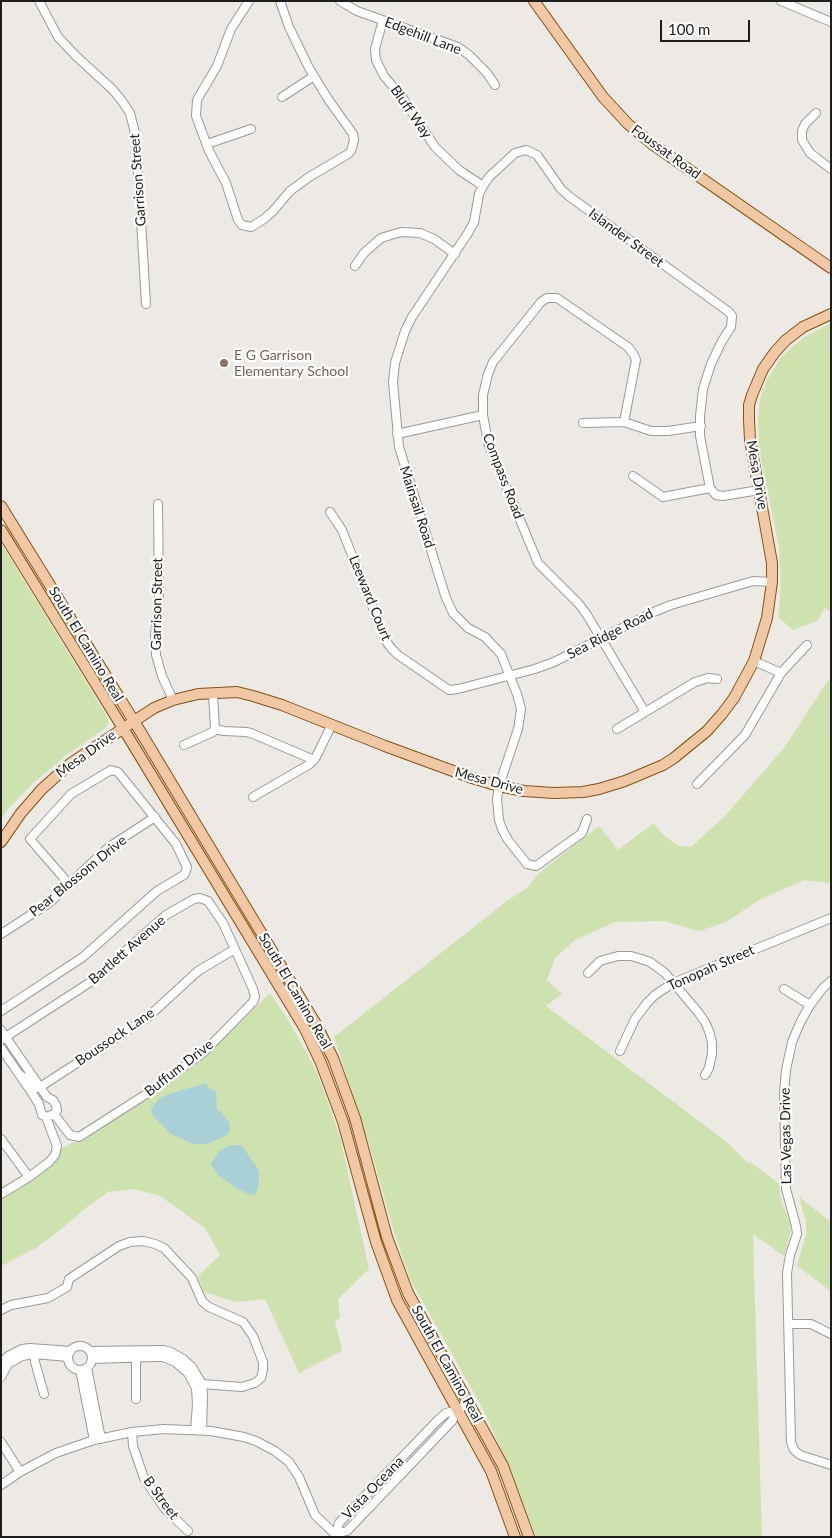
<!DOCTYPE html>
<html>
<head>
<meta charset="utf-8">
<style>
	body { margin:0 }
	#map { position:relative; width:832px; height:1538px; overflow:hidden; background:#ede9e4; font-family:Lato,sans-serif }
	canvas { display:block }
	.frame { position:absolute; inset:0; border:2px solid #1d1d1d; pointer-events:none }
	.scale { position:absolute; left:660px; top:20px; width:90px; height:22px; box-sizing:border-box; border:2px solid #1d1d1d; border-top:0; padding-left:6px; font-size:15px; line-height:18px; white-space:nowrap; color:#1d1d1d; -webkit-text-stroke:4px #fff; paint-order:stroke }
</style>
</head>
<body>
<div id="map">
<canvas width="832" height="1538"></canvas>
<div class="frame"></div>
<div class="scale">100 m</div>
</div>
<script>
const c = document.querySelector('canvas').getContext('2d');
c.lineJoin = 'round';
function fillPath(path, color) { c.fillStyle = color; c.fill(path, 'evenodd'); }
const poly = rows => new Path2D(rows.map(r => 'M' + r).join(''));
function trace(path, color, width, dash) { c.strokeStyle = color; c.lineWidth = width; c.lineCap = dash ? 'butt' : 'round'; c.setLineDash(dash || []); c.stroke(path); }
function label(font, color, halo, rows, align = 'center') {
  c.font = font + ' Lato,sans-serif'; c.lineWidth = 4.5; c.setLineDash([]); c.textBaseline = 'middle'; c.strokeStyle = halo; c.fillStyle = color; for (const [text, x, y, turn = 0] of rows) {
    c.save(); c.translate(x, y); c.rotate((+turn || 0) * Math.PI / 180); c.textAlign = isNaN(turn) ? turn : align; if (halo) c.strokeText(text, 0, 0); c.fillText(text, 0, 0); c.restore();
  }
}
const grass = poly([
	[831,323,831,612,825,608,817,621,793,630,778,617,781,587,779,547,759,448,758,417,760,399,767,380,780,359,792,347,804,337],
	[1,543,109,720,107,727,68,754,33,783,8,809,1,819],
	[831,680,831,882,828,883,804,880,759,900,726,922,699,931,664,921,615,922,575,940,555,958,547,980,562,994,546,1006,727,1142,748,1163,752,1163,779,1184,781,1201,789,1220,791,1230,784,1256,753,1234,762,1537,536,1537,511,1471,483,1409,410,1279,395,1235,370,1147,334,1037,507,901,527,888,539,873,599,826,618,850,654,823,660,832,678,846,691,847,725,816,784,748,827,682],
	[270,993,287,1018,317,1072,340,1137,369,1269,338,1299,340,1317,335,1322,342,1351,299,1373,265,1299,236,1302,204,1292,198,1276,220,1255,205,1228,160,1196,134,1189,108,1192,87,1207,54,1235,36,1248,1,1266,1,1199,57,1161,61,1149,71,1143,83,1141,200,1062],
	[799,1197,831,1222,831,1291,797,1266,806,1234,806,1222]
]);
const water = poly([
	[207,1083,207,1087,216,1092,217,1110,221,1112,230,1123,230,1131,225,1136,207,1144,194,1144,171,1134,153,1116,151,1108,160,1098,171,1093],
	[233,1145,239,1145,243,1147,259,1171,259,1183,257,1191,255,1194,250,1195,238,1189,218,1175,212,1166,211,1163,219,1152,226,1147]
]);
const minor = poly([
	[39,1,58,37,76,56,113,90,122,101,130,113,136,137,146,304],
	[249,1,231,29,217,66,197,100,196,116,209,151,226,183,238,220,242,225,251,227,264,219,273,211,290,191,309,177,348,154,351,151,354,140,353,134,328,99,309,68,289,27,280,1],
	[340,1,357,11,458,47,469,55,487,73,495,85],
	[781,1,831,22],
	[383,20,375,49,376,60,384,76,402,97,435,147,459,170,483,186],
	[282,97,314,76],
	[816,113,805,124,802,131,802,140,810,153,831,169],
	[207,144,251,129],
	[355,266,364,253,381,238,401,232,420,233,434,239,455,254],
	[624,422,636,360,634,355,628,347,557,298,547,298,541,302,493,362,488,374,483,395,483,415,488,443,538,563,579,604,587,615,645,712],
	[583,423,624,422,651,431,668,431,701,426],
	[397,434,483,415],
	[633,476,663,497,710,488],
	[158,504,159,599,155,635,156,655,162,676,173,700],
	[330,512,342,530,386,641,391,648,398,655,449,690,458,689,535,669,554,662,656,611,671,605,753,581,772,582],
	[754,661,781,673],
	[213,694,215,729],
	[617,729,695,682,708,678,717,679],
	[184,745,213,732,215,729,224,731,246,732,251,733,314,760],
	[697,784,745,735,781,673,807,645],
	[253,797,310,764,316,757,332,724],
	[587,819,582,833,536,866,527,864,508,840,502,829,499,820,497,799,499,786,518,729,521,709,517,694,501,654,485,637,468,628,453,613,446,598,399,447,393,382,395,363,405,331,412,317,468,233,474,222,479,194,483,186,489,177,515,153,526,150,537,155,561,189,570,197,729,312,732,316,731,327,722,341,711,364,703,389,700,416,700,436,710,488,716,495,723,496,759,490],
	[1,934,49,903,109,847,155,817],
	[588,973,600,961,618,956,631,956,641,959,650,962,665,973,698,1012,705,1022,709,1031,712,1042,712,1054,709,1068,705,1075],
	[831,981,823,988,810,1005,800,1023,792,1042,786,1070,784,1093,786,1189,796,1226,797,1234,790,1255,787,1273,791,1442,794,1450,800,1455,831,1465],
	[784,989,810,1005],
	[1,1011,83,957,157,891,184,875,186,871,187,867,176,844,118,772,111,770,71,794,30,839,69,884],
	[1,1030,40,1087,47,1097,53,1100,56,1105,57,1110,54,1114,46,1117,42,1115,39,1104,32,1093,1,1048],
	[1,1040,92,981,166,915,194,899,200,898,208,901,223,923,253,989,255,997,253,1002,204,1052,151,1091,79,1137,70,1135,54,1114],
	[620,1051,635,1019,647,1003,655,995,673,983,831,918],
	[20,1075,28,1080,33,1087,36,1088,40,1087,148,1017,198,971,235,949],
	[1,1139,29,1177],
	[1,1194,29,1177,49,1162,55,1155,57,1146,46,1117],
	[1,1310,11,1305,48,1298,67,1287,69,1279,119,1246,130,1242,143,1241,155,1244,164,1248,192,1278,202,1301,209,1307,243,1322,253,1336,263,1362,263,1370,261,1378,255,1383,242,1387,202,1384,195,1385],
	[789,1324,811,1324,831,1334],
	'68 1358a12 12 0 1 1 24 0a12 12 0 1 1-24 0Z',
	[34,1350,35,1362,44,1394],
	[90,1351,163,1350,171,1352,183,1359,192,1367,202,1384,203,1395,202,1430],
	[136,1352,136,1399],
	[92,1359,155,1357,163,1357,175,1362,188,1373,196,1388,197,1405,195,1430],
	[1,1364,8,1356,22,1349,30,1348,71,1351],
	[87,1368,101,1439],
	[80,1370,94,1440],
	[1,1377,8,1364,22,1356,34,1354,68,1357],
	[132,1432,133,1446,144,1478,165,1509,188,1531],
	[1,1442,20,1472],
	[1,1485,20,1472,56,1453,94,1440,132,1432,164,1429,211,1431,244,1437,256,1441,275,1451,289,1462,299,1477,315,1515,338,1537],
	[336,1534,339,1523,437,1421,446,1413,458,1410,468,1403],
	[336,1534,347,1531,452,1421,458,1410]
]);
const major = poly([
	[534,1,603,97,628,124,652,144,831,268],
	[1,506,140,731,316,1024,333,1058,355,1118,387,1237,408,1293,503,1466,529,1537],
	[1,530,129,738,305,1029,321,1063,343,1122,376,1242,397,1300,491,1471,515,1537],
	[1,842,21,813,42,789,71,763,154,708,173,700,198,694,237,692,253,696,282,705,385,746,472,778,499,786,524,791,554,793,583,792,599,789,625,781,663,765,674,758,707,731,722,714,734,698,754,661,767,618,772,582,772,563,750,440,749,420,749,405,752,395,763,369,775,352,786,340,803,327,831,314]
]);
const markers = [
	[224,363,5,"#8d6e63"]
];
const streetNames = [
	["Edgehill Lane",423,36,21],
	["Bluff Way",411,112,55],
	["Foussat Road",666,152,36],
	["Garrison Street",138,180,-94],
	["Islander Street",626,238,36],
	["Mesa Drive",757,475,80],
	["Compass Road",503,476,69],
	["Mainsail Road",417,507,72],
	["Leeward Court",370,598,68],
	["Garrison Street",157,604,-89],
	["Sea Ridge Road",610,634,-27],
	["South El Camino Real",86,644,59],
	["Mesa Drive",86,754,-36],
	["Mesa Drive",489,781,15],
	["Pear Blossom Drive",78,876,-39],
	["Bartlett Avenue",127,950,-41],
	["Tonopah Street",711,968,-24],
	["South El Camino Real",295,991,60],
	["Boussock Lane",115,1037,-34],
	["Buffum Drive",179,1068,-38],
	["Las Vegas Drive",786,1136,-91],
	["South El Camino Real",447,1364,61],
	["Vista Oceana",373,1488,-46],
	["B Street",161,1498,54]
];
const educationNames = [
	["E G Garrison",234,355],
	["Elementary School",234,371]
];
fillPath(grass, '#cde2af');
fillPath(water, '#a9d0d6');
trace(minor, '#9a9a9a', 10);
trace(major, '#855211', 12);
trace(minor, '#fff', 8);
trace(major, '#f1c8a5', 10);
for (const [x, y, r, color] of markers) { const dot = new Path2D(); dot.arc(x, y, r, 0, 2 * Math.PI); c.fillStyle = color; c.fill(dot); trace(dot, '#fff', 2); }
label('14px', '#1d1d1d', '#fff', streetNames);
label('14px', '#785e54', '#fff', educationNames, 'left');
</script>
</body>
</html>
